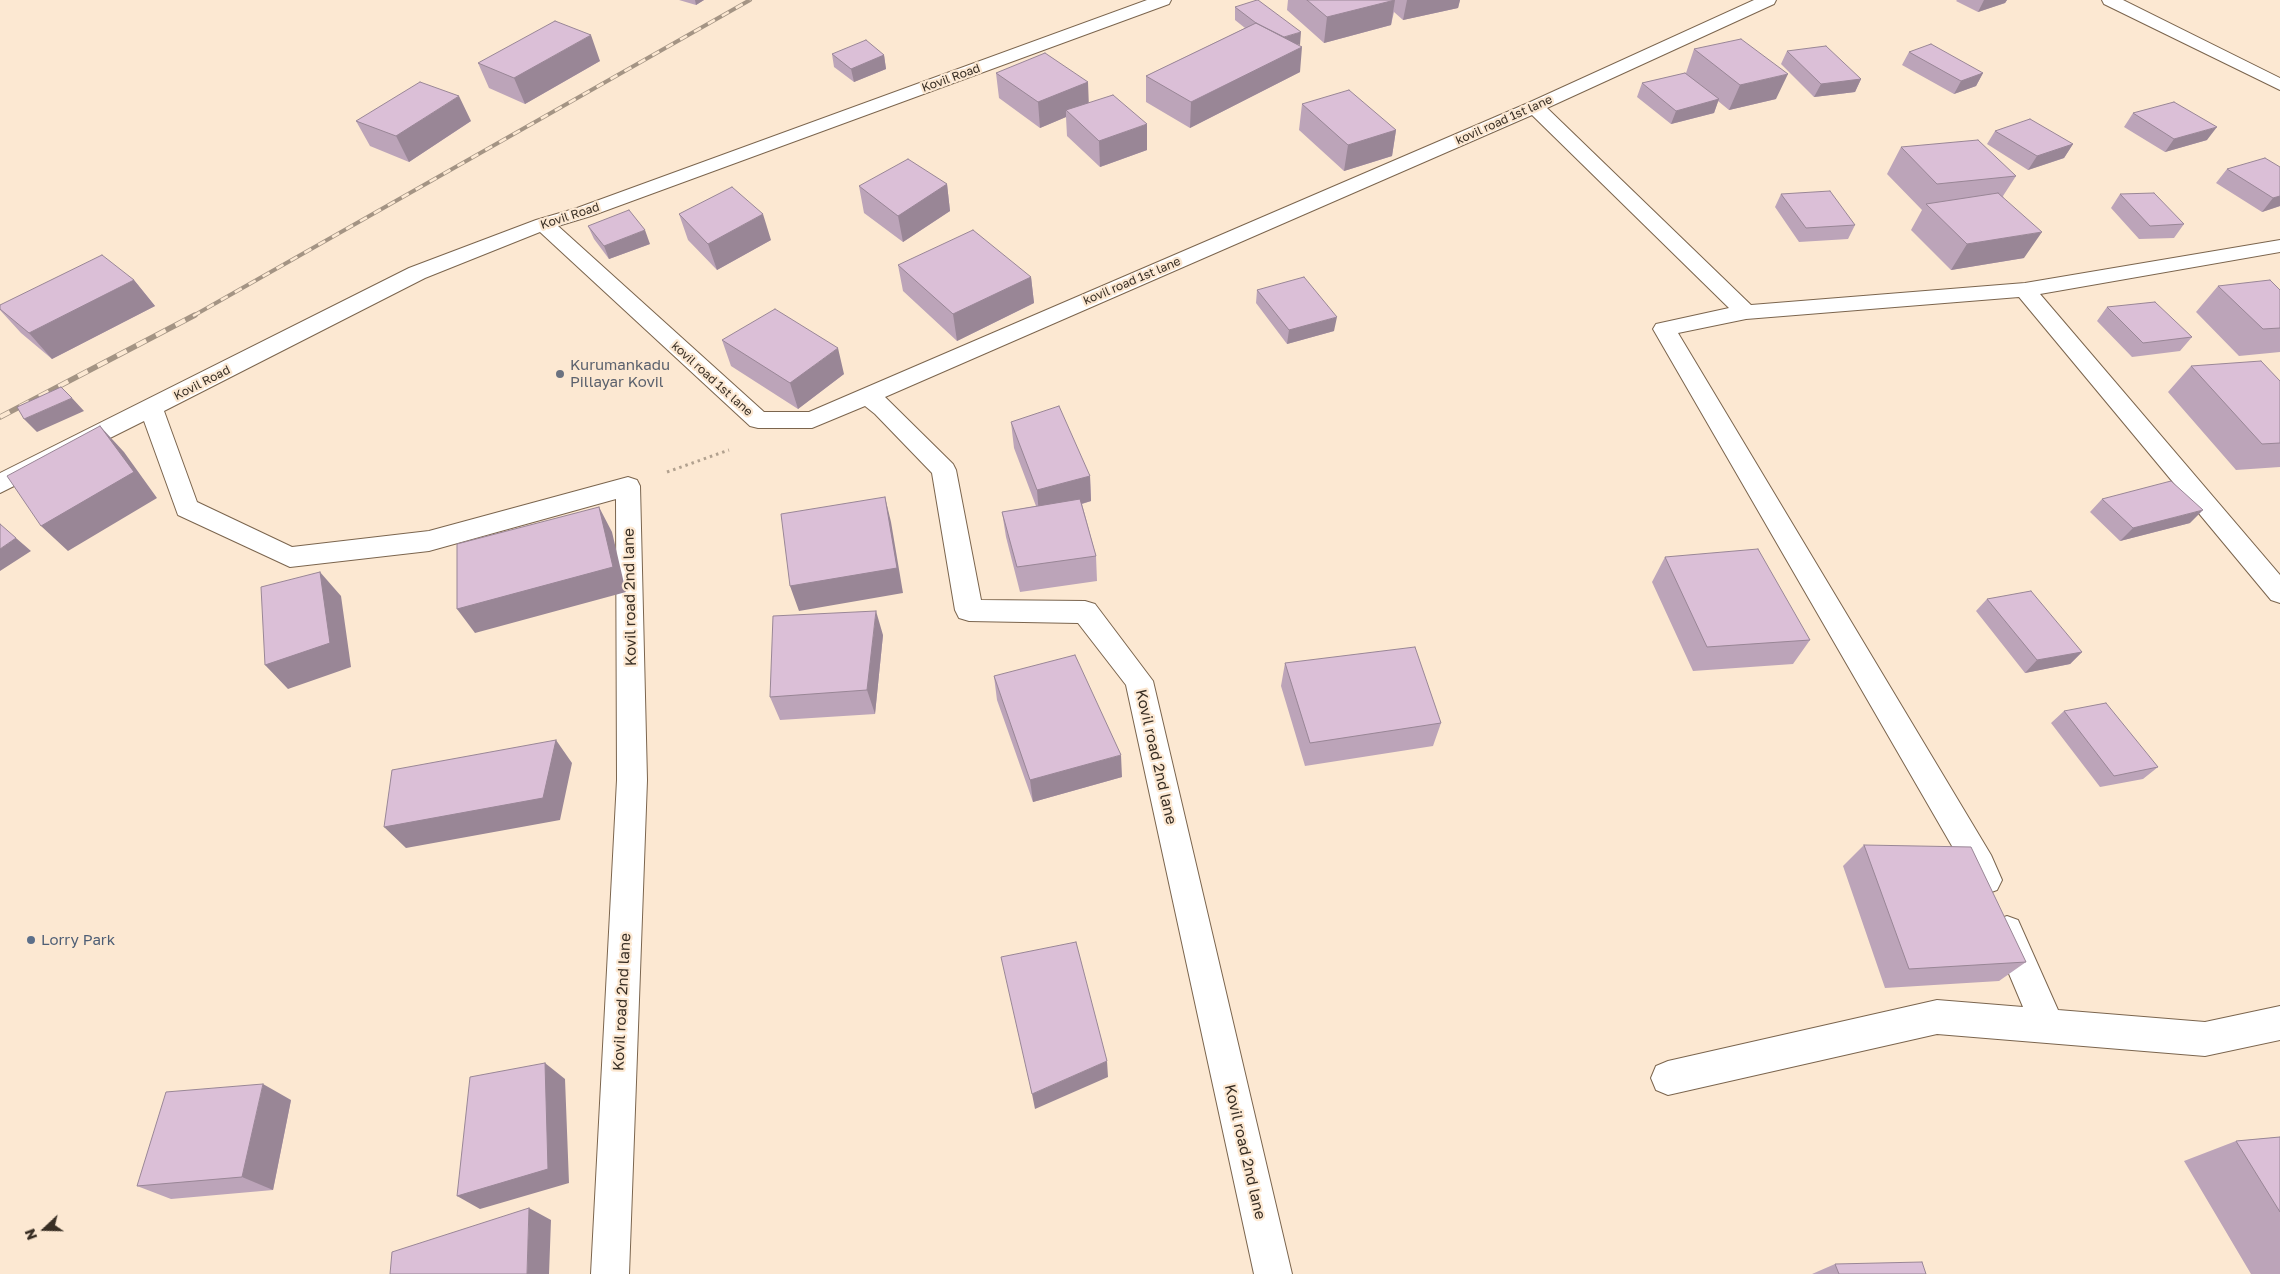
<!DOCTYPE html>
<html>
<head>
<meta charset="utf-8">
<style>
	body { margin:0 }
	#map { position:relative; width:2280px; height:1274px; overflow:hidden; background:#fce8d2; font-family:"Golos Text",sans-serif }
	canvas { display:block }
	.north { position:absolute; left:20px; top:1204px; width:50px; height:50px; -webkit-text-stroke:4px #fce8d2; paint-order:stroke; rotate:249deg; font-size:14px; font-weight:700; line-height:20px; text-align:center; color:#382e24 }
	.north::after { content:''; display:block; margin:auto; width:18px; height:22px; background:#382e24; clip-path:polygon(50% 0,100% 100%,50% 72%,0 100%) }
</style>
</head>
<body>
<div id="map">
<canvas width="2280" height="1274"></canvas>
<div class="north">N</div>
</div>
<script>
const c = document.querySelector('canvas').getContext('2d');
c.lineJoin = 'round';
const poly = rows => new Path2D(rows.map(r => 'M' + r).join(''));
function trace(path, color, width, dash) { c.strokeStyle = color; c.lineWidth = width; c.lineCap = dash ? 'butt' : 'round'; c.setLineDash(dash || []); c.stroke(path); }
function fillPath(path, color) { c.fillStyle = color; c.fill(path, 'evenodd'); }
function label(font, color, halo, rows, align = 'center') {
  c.font = font + ' "Golos Text",sans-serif'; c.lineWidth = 4.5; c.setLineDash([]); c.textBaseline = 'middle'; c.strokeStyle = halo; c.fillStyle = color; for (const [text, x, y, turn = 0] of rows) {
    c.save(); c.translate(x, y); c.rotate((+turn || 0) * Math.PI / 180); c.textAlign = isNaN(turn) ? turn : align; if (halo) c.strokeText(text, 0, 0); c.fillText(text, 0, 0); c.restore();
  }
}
const path = poly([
	[667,472,729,450]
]);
const street = poly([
	[1147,0,1171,0,1169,4,591,216,558,226,764,412,809,412,1528,103,1754,0,1776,0,1774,4,1547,108,1751,305,2025,283,2280,240,2280,252,2040,294,2280,575,2280,603,2271,600,2019,297,1746,319,1678,333,1991,855,2002,880,1997,890,1986,894,1975,890,1967,872,1653,329,1656,324,1729,308,1532,115,885,397,953,464,956,470,981,600,1085,601,1095,604,1153,681,1292,1274,1254,1274,1126,685,1078,623,969,621,959,618,955,610,932,473,875,414,865,406,812,428,758,428,750,426,540,232,425,278,164,411,197,502,292,547,429,531,628,477,637,480,640,486,647,780,629,1274,591,1274,617,780,616,499,429,551,290,567,178,515,144,421,0,493,0,473,409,268,536,220,577,208,1147,0],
	[2102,0,2123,0,2280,78,2280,90,2104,4,2102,0],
	[2007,916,2018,920,2058,1010,2205,1022,2280,1006,2280,1040,2205,1056,1937,1034,1668,1095,1656,1090,1651,1078,1656,1066,1668,1061,1937,1000,2023,1007,1991,931,1996,920,2007,916]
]);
const railFar1 = poly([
	[193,316,750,0]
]);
const rail = poly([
	[0,417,195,315]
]);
const wall = poly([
	[679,0,704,0,696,5],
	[1288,0,1460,0,1458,8,1403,20,1394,12,1391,25,1324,43,1287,10],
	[1957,0,2007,0,2005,3,1978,12,1956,1],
	[1235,7,1299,45,1300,72,1190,128,1146,102,1146,76,1245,28,1235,20],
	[1694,49,1776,99,1729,110,1718,101,1714,113,1671,124,1637,97,1642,83,1686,73],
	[1787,51,1861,79,1855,92,1814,97,1781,64],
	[1909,52,1983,73,1976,86,1954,94,1902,65],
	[832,54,884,55,886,69,854,82,834,67],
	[600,61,525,104,489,88,478,63],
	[996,73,1088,82,1088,103,1147,150,1100,167,1067,136,1066,117,1040,128,999,98],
	[1302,104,1396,130,1392,156,1344,171,1299,130],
	[2133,113,2207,140,2165,152,2124,127],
	[356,121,471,121,409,162,370,146],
	[1995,131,2073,144,2064,158,2028,170,1987,144],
	[1901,147,2016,176,2003,196,2024,258,1951,270,1911,230,1922,210,1887,174],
	[2280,167,2280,206,2262,212,2216,183,2227,169],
	[947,184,950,211,903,242,864,213,859,186],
	[1781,194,1855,225,1848,239,1799,242,1775,207],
	[2120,194,2184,224,2174,238,2139,239,2111,208],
	[679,214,771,240,717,270,688,240],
	[588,226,650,244,609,259,594,239],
	[898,265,1031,277,1034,303,957,341,903,291],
	[134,280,155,306,52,359,21,333,0,310,0,305],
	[2218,286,2280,328,2280,352,2239,356,2196,312],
	[1257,290,1334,331,1287,344,1256,303],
	[2107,307,2192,337,2180,351,2132,357,2097,321],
	[722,340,844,374,798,409,731,366],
	[2191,366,2280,381,2280,467,2236,470,2168,392],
	[1011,422,1090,476,1091,501,1082,504,1096,556,1097,581,1020,592,1006,537,1002,512,1036,506,1014,448],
	[2102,499,2190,523,2120,541,2090,512],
	[1665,557,1810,640,1793,664,1693,671,1652,582],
	[1987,599,2082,652,2070,664,2025,673,1976,611],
	[883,635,875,714,780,720,770,697],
	[1285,663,1441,723,1433,746,1305,766,1281,686],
	[994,676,1122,777,1033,802,997,700],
	[2064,711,2158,767,2143,779,2100,787,2051,723],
	[1864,845,2026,962,1999,981,1885,988,1843,866],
	[291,1100,273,1190,171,1199,137,1186],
	[2280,1137,2280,1274,2251,1274,2184,1161,2236,1141],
	[1835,1264,1926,1274,1812,1274]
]);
const shadedWall = poly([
	[695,0,704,0,696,5],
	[1395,0,1391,25,1324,43,1327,17],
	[1407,0,1460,0,1458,8,1403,20],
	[1984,0,2007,0,2005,3,1978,12],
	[1301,32,1300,45,1278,39],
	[591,35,600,61,525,104,514,78],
	[1302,47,1300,72,1190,128,1191,102],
	[884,55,886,69,854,82,851,69],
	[1983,73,1976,86,1954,94,1961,81],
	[1788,74,1776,99,1729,110,1740,85],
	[1861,79,1855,92,1814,97,1821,84],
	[1088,82,1089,108,1066,110,1066,117,1040,128,1038,102],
	[459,96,471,121,409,162,396,136],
	[1719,99,1714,113,1671,124,1676,111],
	[1147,124,1147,150,1100,167,1099,141],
	[2217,127,2207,140,2165,152,2174,139],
	[1396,130,1392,156,1344,171,1348,145],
	[2073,144,2064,158,2028,170,2037,156],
	[947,184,950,211,903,242,898,216],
	[2280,196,2280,206,2262,212,2273,198],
	[763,214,771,240,717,270,708,244],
	[645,230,650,244,609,259,604,246],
	[2042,232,2024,258,1951,270,1967,244],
	[1031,277,1034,303,957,341,953,314],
	[134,280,155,306,52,359,29,333],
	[1337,317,1334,331,1287,344,1289,330],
	[838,348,844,374,798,409,790,383],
	[72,398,84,411,37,432,24,419],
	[100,426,124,452,157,498,68,551,41,526],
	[1090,476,1091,501,1039,516,1037,490],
	[885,497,891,522,903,593,799,611,790,586],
	[599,507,612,532,626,592,475,633,457,609],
	[2203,510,2190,523,2120,541,2133,528],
	[16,538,31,551,0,571,0,549],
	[320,572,341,596,351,667,288,689,265,665],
	[876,611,883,635,875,714,867,690],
	[2082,652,2070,664,2025,673,2037,660],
	[556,740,572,763,560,820,406,848,384,827],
	[1121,755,1122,777,1033,802,1030,780],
	[1107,1061,1108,1077,1035,1109,1032,1094],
	[545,1063,565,1079,569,1183,480,1209,457,1196],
	[263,1084,291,1100,273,1190,242,1177],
	[529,1208,551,1220,549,1274,527,1274]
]);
const building = poly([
	[1257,0,1258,0,1301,32,1284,37,1256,23,1235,7,1257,0],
	[1307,0,1395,0,1327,17,1307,0],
	[555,21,591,35,514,78,478,63,555,21],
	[1256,23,1302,47,1191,102,1146,76,1256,23],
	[1741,39,1788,74,1740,85,1694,49,1741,39],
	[866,40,884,55,851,69,832,54,866,40],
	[1931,44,1983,73,1961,81,1909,52,1931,44],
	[1826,46,1861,79,1821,84,1787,51,1826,46],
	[1045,53,1088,82,1038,102,996,73,1045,53],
	[1685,73,1719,99,1676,111,1642,83,1685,73],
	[420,82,459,96,396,136,356,121,420,82],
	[1349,90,1396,130,1348,145,1302,104,1349,90],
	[1113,95,1147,124,1099,141,1066,110,1113,95],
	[2174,102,2217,127,2174,139,2133,113,2174,102],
	[2030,119,2073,144,2037,156,1995,131,2030,119],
	[1978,140,2016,176,1937,184,1901,147,1978,140],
	[2265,158,2280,167,2280,196,2273,198,2227,169,2265,158],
	[908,159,947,184,898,216,859,186,908,159],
	[732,187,763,214,708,244,679,214,732,187],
	[1830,191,1855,225,1806,228,1781,194,1830,191],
	[1998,193,2042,232,1967,244,1926,204,1998,193],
	[2154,193,2184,224,2150,226,2120,194,2154,193],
	[629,210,645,230,604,246,588,226,629,210],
	[973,230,1031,277,953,314,898,265,973,230],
	[102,255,134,280,29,333,0,309,0,305,102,255],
	[1304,277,1337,317,1289,330,1257,290,1304,277],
	[2270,280,2280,290,2280,328,2263,329,2218,286,2270,280],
	[2155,302,2192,337,2143,343,2107,307,2155,302],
	[775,309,838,348,790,383,722,340,775,309],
	[2261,361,2280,381,2280,443,2262,444,2191,366,2261,361],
	[61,387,72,398,24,419,17,407,61,387],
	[1059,406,1090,476,1037,490,1011,422,1059,406],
	[100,426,134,472,41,526,7,476,100,426],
	[2171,481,2203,510,2133,528,2102,499,2171,481],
	[885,497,897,568,790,586,781,514,885,497],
	[1080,499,1096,556,1017,567,1002,512,1080,499],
	[599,507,613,567,457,609,457,544,599,507],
	[0,524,16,538,0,549,0,524],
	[1758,549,1810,640,1707,647,1665,557,1758,549],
	[320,572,330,643,265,665,261,587,320,572],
	[2031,591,2082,652,2037,660,1987,599,2031,591],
	[876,611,867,690,770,697,773,616,876,611],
	[1415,647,1441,723,1310,743,1285,663,1415,647],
	[1075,655,1121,755,1030,780,994,676,1075,655],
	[2106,703,2158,767,2114,776,2064,711,2106,703],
	[556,740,543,798,384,827,392,770,556,740],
	[1864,845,1971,847,2026,962,1909,969,1864,845],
	[1076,942,1107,1061,1032,1094,1001,957,1076,942],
	[545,1063,548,1169,457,1196,470,1077,545,1063],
	[263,1084,242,1177,137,1186,166,1092,263,1084],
	[2280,1137,2280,1212,2236,1141,2280,1137],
	[529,1208,527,1274,390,1274,392,1252,529,1208],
	[1922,1262,1926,1274,1839,1274,1835,1264,1922,1262]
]);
const markers = [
	[560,374,5,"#6b7280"],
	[31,940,5,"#5c6f8a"]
];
const farStreetnames = [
	["Kovil Road",951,78,-20],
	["kovil road 1st lane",1504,120,-24],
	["Kovil Road",570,216,-18],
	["kovil road 1st lane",1132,281,-23],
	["kovil road 1st lane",712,379,42],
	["Kovil Road",202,383,-27]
];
const worshipNames = [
	["Kurumankadu",570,365],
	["Pillayar Kovil",570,382]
];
const streetNames = [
	["Kovil road 2nd lane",630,597,-91],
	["Kovil road 2nd lane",1156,757,77],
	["Kovil road 2nd lane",622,1002,-87],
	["Kovil road 2nd lane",1245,1152,77]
];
const serviceNames = [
	["Lorry Park",41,940]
];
trace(street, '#7b654e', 2);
trace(path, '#b1a18f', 3, [2.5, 4]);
fillPath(street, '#fff');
trace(railFar1, '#a49484', 4);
trace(rail, '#a49484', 5.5);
trace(railFar1, '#fce8d2', 2.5, [8]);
trace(rail, '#fce8d2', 4, [11]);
fillPath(wall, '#bca4b9');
fillPath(shadedWall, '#998696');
fillPath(building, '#dbbfd7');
trace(building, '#998696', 1);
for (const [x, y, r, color] of markers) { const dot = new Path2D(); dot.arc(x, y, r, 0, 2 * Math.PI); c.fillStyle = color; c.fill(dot); trace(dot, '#fce8d2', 2); }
label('12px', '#382e24', '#fce8d2', farStreetnames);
label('15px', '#5b616d', '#fce8d2', worshipNames, 'left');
label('15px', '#382e24', '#fce8d2', streetNames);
label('15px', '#4e5e75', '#fce8d2', serviceNames, 'left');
</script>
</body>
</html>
